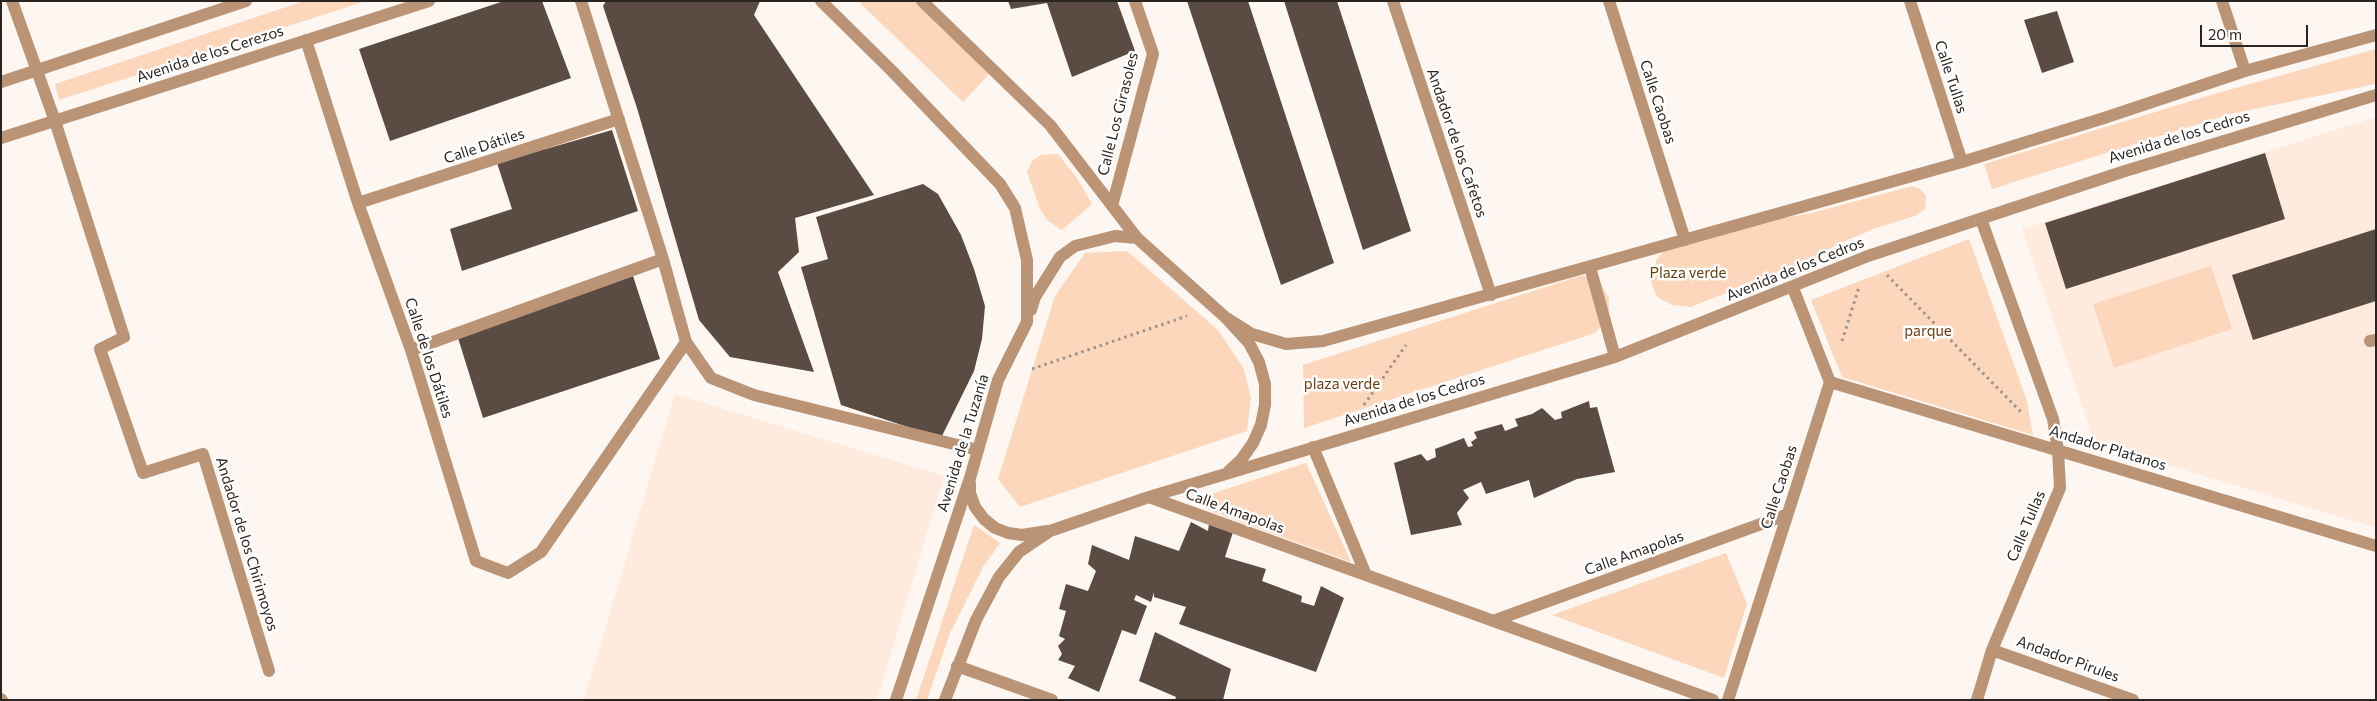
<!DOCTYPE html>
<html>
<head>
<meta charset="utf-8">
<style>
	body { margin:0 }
	#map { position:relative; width:2377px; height:701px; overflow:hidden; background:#fdf6f1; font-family:Commissioner,sans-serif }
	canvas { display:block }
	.frame { position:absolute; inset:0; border:2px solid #2b2521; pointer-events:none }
	.scale { position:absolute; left:2200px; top:25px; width:108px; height:22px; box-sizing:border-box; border:2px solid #2b2521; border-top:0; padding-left:6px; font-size:15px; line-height:18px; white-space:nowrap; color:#2b2521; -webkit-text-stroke:4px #fff; paint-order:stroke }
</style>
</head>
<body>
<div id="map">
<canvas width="2377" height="701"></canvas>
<div class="frame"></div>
<div class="scale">20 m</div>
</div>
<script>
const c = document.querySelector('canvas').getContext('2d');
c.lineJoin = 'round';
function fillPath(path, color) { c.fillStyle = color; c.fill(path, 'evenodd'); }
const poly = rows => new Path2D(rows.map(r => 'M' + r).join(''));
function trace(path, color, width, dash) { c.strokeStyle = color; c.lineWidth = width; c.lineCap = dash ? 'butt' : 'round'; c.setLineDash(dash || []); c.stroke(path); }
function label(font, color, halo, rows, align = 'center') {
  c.font = font + ' Commissioner,sans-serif'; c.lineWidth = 5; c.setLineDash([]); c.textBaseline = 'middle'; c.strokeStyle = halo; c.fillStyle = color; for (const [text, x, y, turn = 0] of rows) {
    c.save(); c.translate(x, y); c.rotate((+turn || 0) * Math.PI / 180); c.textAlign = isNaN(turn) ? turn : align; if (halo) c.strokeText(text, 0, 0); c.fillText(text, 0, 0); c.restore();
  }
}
const built = poly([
	[2376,117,2376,528,2095,443,2022,229],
	[675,394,944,476,877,700,584,700]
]);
const green = poly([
	[304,1,366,1,59,100,55,84],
	[858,1,923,1,994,69,963,102],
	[2376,49,2376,84,2230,114,1992,189,1984,164,2221,92],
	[1058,154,1077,178,1092,204,1062,230,1048,221,1040,209,1027,172,1032,161,1041,155],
	[1912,186,1920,189,1926,196,1925,209,1915,216,1876,228,1836,245,1812,259,1691,307,1672,305,1657,297,1650,279,1657,259,1671,244,1772,220,1812,213],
	[1969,239,2027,401,2033,435,1842,377,1811,300],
	[1127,251,1218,330,1244,369,1251,398,1247,431,1020,507,998,479,1055,296,1085,253],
	[2211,266,2232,329,2114,368,2093,304],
	[1583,275,1601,285,1609,298,1609,317,1595,333,1304,428,1303,365],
	[1306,463,1351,562,1213,512,1205,496],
	[974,525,1000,543,983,567,950,633,927,700,916,700],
	[1726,553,1747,604,1724,678,1552,615]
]);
const building = poly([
	[504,1,542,1,571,78,390,141,359,49],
	[606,1,760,1,754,15,874,195,795,218,799,252,778,272,814,372,730,357,699,320,637,108,603,6],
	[1008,1,1117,1,1135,51,1072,77,1047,3,1011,9],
	[1187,1,1248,1,1334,263,1281,285],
	[1284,1,1337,1,1411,231,1363,250],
	[2057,11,2074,62,2042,73,2024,20],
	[612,130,638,211,462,271,450,229,512,209,497,163],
	[2265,153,2285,219,2066,289,2045,223],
	[923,184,938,194,961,235,974,269,985,306,982,339,974,371,941,438,841,405,801,267,828,259,816,217],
	[2376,229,2376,301,2253,340,2232,275],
	[633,276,660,359,483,418,458,338],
	[1589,401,1590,408,1597,407,1615,472,1577,479,1534,498,1529,480,1486,494,1481,482,1463,490,1469,498,1457,513,1462,525,1411,535,1394,463,1421,454,1427,461,1436,457,1435,449,1464,438,1468,447,1473,446,1471,442,1477,438,1474,432,1502,424,1505,431,1518,426,1515,419,1532,414,1542,408,1555,420,1562,418,1561,412],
	[1191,522,1208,531,1209,524,1233,532,1225,557,1266,569,1262,581,1302,596,1301,602,1314,606,1321,586,1344,598,1316,672,1179,624,1186,607,1154,597,1154,592,1151,602,1136,595,1134,600,1147,606,1136,635,1122,630,1099,692,1068,678,1075,666,1058,660,1062,654,1058,646,1065,639,1059,636,1066,611,1059,609,1066,584,1088,591,1096,571,1088,564,1092,545,1129,560,1135,536,1179,551],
	[1155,632,1231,669,1223,700,1175,700,1176,697,1139,681]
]);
const path = poly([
	[1887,275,2021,412],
	[1842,341,1859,287],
	[1032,369,1187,316],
	[1364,405,1406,345]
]);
const minor = poly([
	[12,1,55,121,124,337,100,349,143,473,203,454,269,671],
	[581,1,663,259,686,342,711,378,754,395,978,450],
	[821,1,892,71,1000,184,1015,208,1027,260,1027,322,998,380,970,478,896,700],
	[922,1,1050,125,1137,238,1225,317,1249,343,1259,362,1265,384,1265,405,1261,425,1253,443,1241,460,1229,471],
	[1393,1,1491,295],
	[1609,1,1685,240],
	[1910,1,1962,162],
	[2222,1,2245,71],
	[306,40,358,203,411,350,476,561,508,573,541,552,686,342],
	[1,82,246,1],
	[1,138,429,1],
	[358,203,619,119],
	[1112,206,1153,54,1135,1],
	[1590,267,1615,357],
	[1031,310,1035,297,1060,257,1075,246,1115,236,1137,238],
	[1225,317,1252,334,1286,344,1323,341,1962,162,2104,118,2245,71,2376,35],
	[2370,341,2376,340],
	[411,350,663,259],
	[1830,382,2376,546],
	[1313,447,1366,575],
	[970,483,970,493,975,507,984,519,995,528,1008,533,1022,535,1047,531],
	[1149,497,1713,700],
	[1493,621,1786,515],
	[1992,650,2133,700],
	[957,666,1052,700],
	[1,699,2,700],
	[945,700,976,620,999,577,1019,552,1050,531,1149,497,1615,357,1868,256,2125,171,2376,95],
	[1728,700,1830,382,1793,288],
	[1977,700,1992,650,2060,488,2058,450,2053,419,1981,219]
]);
const streetNames = [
	["Avenida de los Cerezos",210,54,-18],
	["Calle Tullas",1951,77,72],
	["Calle Caobas",1658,102,72],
	["Calle Los Girasoles",1118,114,-76],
	["Avenida de los Cedros",2179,137,-17],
	["Andador de los Cafetos",1457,143,71],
	["Calle Dátiles",484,146,-18],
	["Avenida de los Cedros",1795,269,-22],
	["Calle de los Dátiles",429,358,72],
	["Avenida de los Cedros",1414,400,-17],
	["Avenida de la Tuzanía",963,443,-73],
	["Andador Platanos",2108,448,17],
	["Calle Caobas",1779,487,-72],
	["Calle Amapolas",1235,511,20],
	["Calle Tullas",2026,526,-67],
	["Andador de los Chirimoyos",247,544,73],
	["Calle Amapolas",1634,553,-20],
	["Andador Pirules",2068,659,20]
];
const parkNames = [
	["Plaza verde",1688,273],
	["parque",1928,331],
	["plaza verde",1342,384]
];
fillPath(built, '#ffebde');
fillPath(green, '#fcd7bc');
fillPath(building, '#5a4c42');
trace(path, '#9a938f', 3, [2.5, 4]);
trace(minor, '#bb9375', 12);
label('15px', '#2b2521', '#fff', streetNames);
label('15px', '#6e3c0f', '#fff', parkNames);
</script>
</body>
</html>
